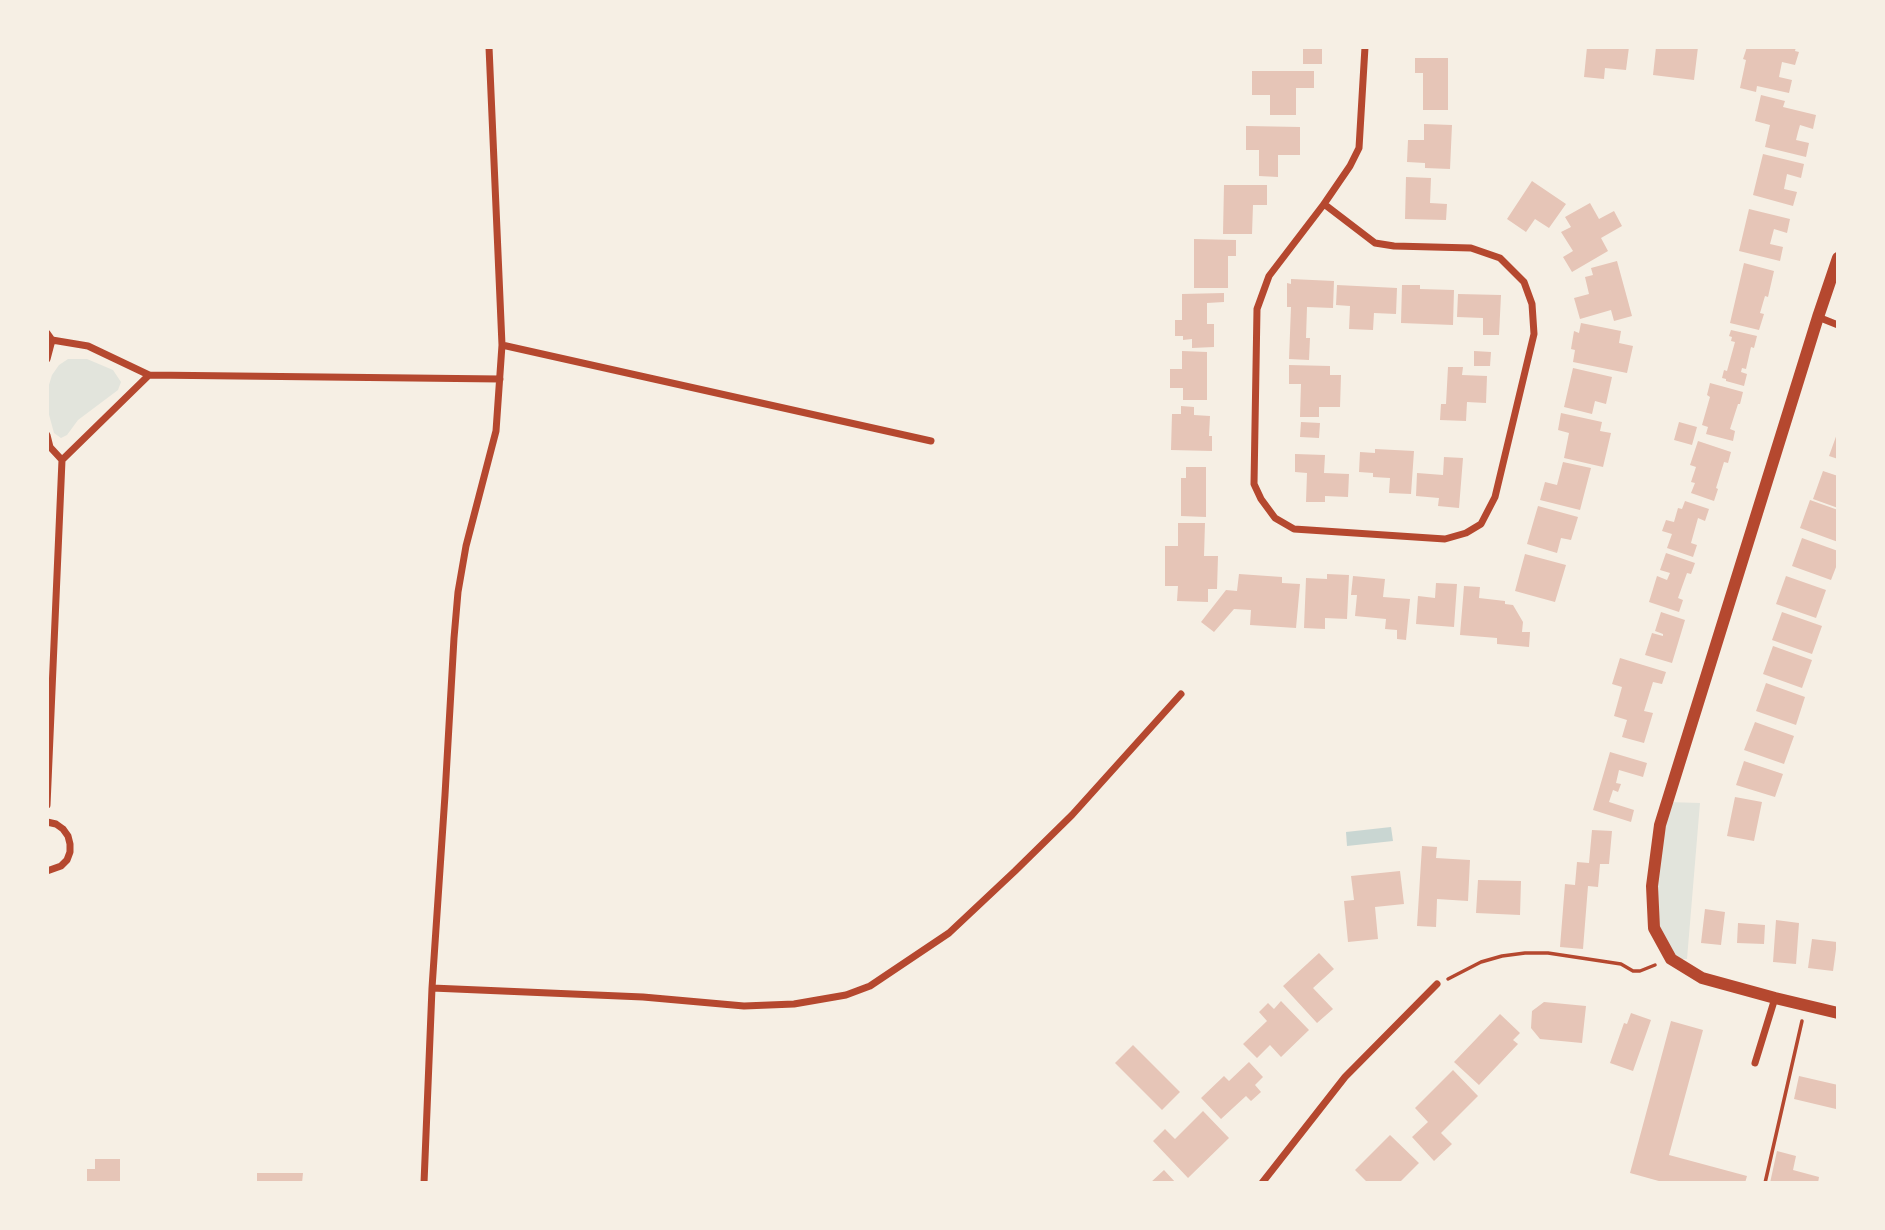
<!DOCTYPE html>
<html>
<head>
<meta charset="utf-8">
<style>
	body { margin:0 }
	#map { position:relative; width:1885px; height:1230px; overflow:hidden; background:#f6efe4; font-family:Poppins,sans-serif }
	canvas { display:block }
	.frame { position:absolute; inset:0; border:49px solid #f6efe4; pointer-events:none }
</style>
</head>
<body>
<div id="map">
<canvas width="1885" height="1230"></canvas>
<div class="frame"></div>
</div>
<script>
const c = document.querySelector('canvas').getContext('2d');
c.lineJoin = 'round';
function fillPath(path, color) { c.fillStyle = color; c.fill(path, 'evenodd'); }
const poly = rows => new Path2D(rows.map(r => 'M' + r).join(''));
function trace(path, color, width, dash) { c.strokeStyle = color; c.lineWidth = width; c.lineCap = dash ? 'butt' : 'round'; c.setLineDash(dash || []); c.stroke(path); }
const green = poly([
	[68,359,87,359,113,370,121,382,118,390,78,420,67,435,61,438,54,433,48,411,48,388,52,375,59,365],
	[1667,802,1700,803,1687,959,1671,959,1654,928,1652,886]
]);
const water = poly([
	[1391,827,1393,841,1347,846,1346,832]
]);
const building = poly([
	[1303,47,1322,47,1322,64,1303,64],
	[1587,47,1629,47,1626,70,1605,68,1604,79,1584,77],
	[1656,47,1698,47,1694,80,1653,75],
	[1747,47,1796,47,1795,51,1799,52,1795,65,1782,62,1779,77,1792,80,1789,93,1757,86,1756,92,1740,88,1746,60,1743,59],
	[1415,58,1448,58,1448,110,1423,110,1423,73,1415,73],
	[1252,71,1314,71,1314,88,1296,88,1296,115,1270,115,1270,95,1252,95],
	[1761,95,1785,101,1783,107,1816,115,1813,129,1800,125,1798,132,1796,140,1809,143,1806,157,1765,147,1770,125,1755,121],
	[1424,124,1452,125,1450,169,1425,168,1425,163,1407,162,1408,140,1424,140],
	[1246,126,1300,127,1300,155,1278,155,1278,177,1259,176,1259,150,1246,150],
	[1763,154,1804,164,1801,178,1787,174,1784,189,1797,192,1793,206,1753,195],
	[1406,177,1431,178,1430,203,1447,204,1446,220,1405,219],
	[1532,181,1566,204,1549,228,1535,219,1526,232,1507,219],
	[1224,185,1267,185,1267,205,1253,205,1252,234,1223,234],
	[1590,203,1599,219,1614,211,1622,226,1601,238,1608,251,1572,272,1563,257,1573,251,1561,232,1571,227,1565,217],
	[1749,209,1790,219,1787,233,1774,229,1770,244,1783,247,1780,261,1739,251],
	[1194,239,1236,240,1236,256,1228,256,1228,288,1194,288],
	[1617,261,1632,316,1614,321,1611,310,1580,319,1574,298,1589,294,1585,277,1593,275,1591,268],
	[1744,263,1774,271,1768,297,1765,296,1760,313,1764,314,1759,330,1730,323],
	[1291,279,1334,281,1333,308,1307,307,1306,338,1310,338,1309,360,1289,359,1291,307,1287,307,1287,283,1291,284],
	[1337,285,1397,288,1396,314,1374,313,1373,330,1349,329,1350,306,1336,305],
	[1402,285,1420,285,1420,289,1454,290,1453,325,1401,323],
	[1224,293,1224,302,1207,303,1207,324,1214,324,1214,347,1192,348,1192,339,1183,340,1183,336,1175,336,1175,320,1182,320,1182,294],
	[1458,294,1501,295,1499,335,1483,335,1483,318,1457,317],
	[1581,323,1621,331,1619,343,1633,346,1627,373,1573,362,1575,350,1571,349,1574,331,1579,333],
	[1731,330,1757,336,1754,348,1751,347,1746,369,1742,368,1741,372,1747,374,1744,386,1726,381,1726,379,1722,378,1724,370,1727,371,1735,342,1731,341,1732,337,1729,336],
	[1182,351,1207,352,1207,400,1183,400,1183,388,1170,388,1170,369,1182,369],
	[1474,351,1491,352,1490,366,1474,366],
	[1289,365,1330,366,1330,375,1341,375,1340,407,1319,407,1319,417,1300,417,1301,384,1289,384],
	[1448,367,1463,367,1462,375,1487,376,1486,403,1467,402,1466,421,1440,420,1441,404,1446,404],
	[1573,368,1612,377,1606,404,1595,401,1592,414,1564,407],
	[1710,383,1743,392,1740,404,1738,404,1730,429,1735,431,1733,441,1706,434,1708,427,1702,425,1710,397,1707,395],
	[1181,406,1194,407,1194,415,1210,416,1209,436,1212,436,1212,451,1171,450,1172,414,1181,414],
	[1561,413,1602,422,1600,431,1611,433,1603,467,1564,458,1569,433,1558,430],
	[1301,422,1320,423,1319,438,1300,437],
	[1679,422,1697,427,1692,445,1674,440],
	[1838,431,1838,459,1829,456],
	[1698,441,1731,452,1728,463,1724,462,1716,488,1718,489,1714,501,1691,493,1695,483,1691,482,1696,467,1690,465],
	[1375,449,1414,451,1411,494,1389,493,1390,478,1373,477,1373,473,1359,472,1360,452,1375,453],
	[1295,454,1325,455,1324,473,1349,474,1348,497,1325,496,1325,502,1306,502,1307,473,1295,472],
	[1444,457,1463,458,1459,508,1438,506,1439,498,1416,496,1417,473,1443,475],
	[1563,462,1591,468,1580,510,1540,500,1545,482,1557,485],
	[1186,467,1206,467,1206,517,1181,516,1181,478,1186,478],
	[1823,471,1838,476,1838,508,1813,499],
	[1810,500,1838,510,1838,542,1800,528],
	[1685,501,1709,509,1705,521,1698,518,1691,543,1697,545,1693,557,1667,548,1672,534,1662,531,1666,520,1674,522,1678,508,1682,509],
	[1538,506,1578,517,1571,540,1561,538,1557,553,1527,544],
	[1178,523,1205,523,1204,556,1218,556,1217,589,1208,589,1208,602,1177,601,1178,586,1165,586,1165,546,1178,546],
	[1802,538,1838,551,1838,562,1831,580,1792,566],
	[1666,553,1695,563,1691,574,1687,573,1678,598,1683,600,1679,612,1649,602,1657,576,1667,580,1670,573,1660,570],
	[1525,554,1566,565,1555,602,1515,591],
	[1239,574,1282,577,1282,583,1300,584,1296,628,1250,625,1251,610,1234,609,1214,632,1201,622,1226,590,1237,591],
	[1327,574,1349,575,1347,619,1325,618,1325,629,1304,628,1306,578,1327,579],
	[1353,576,1385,579,1383,597,1410,599,1406,640,1397,639,1397,630,1385,629,1386,619,1355,616,1357,595,1351,595],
	[1786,576,1826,590,1816,618,1776,604],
	[1436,583,1457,584,1454,627,1416,624,1418,596,1435,598],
	[1464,586,1480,587,1479,598,1505,601,1505,604,1513,605,1523,622,1522,632,1530,632,1529,647,1497,644,1497,638,1460,635],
	[1661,612,1685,620,1672,663,1645,655,1652,633,1663,636,1663,634,1655,631],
	[1782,612,1822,626,1812,654,1772,640],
	[1773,646,1812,660,1802,688,1763,674],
	[1620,658,1666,672,1662,684,1653,682,1644,711,1653,713,1644,743,1622,737,1627,720,1614,716,1622,687,1612,684],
	[1766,683,1805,697,1796,725,1756,711],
	[1755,722,1794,736,1784,764,1744,750],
	[1610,752,1647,763,1643,777,1619,770,1616,783,1621,784,1618,792,1613,790,1609,802,1634,810,1631,822,1593,810],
	[1744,761,1783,774,1775,797,1736,785],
	[1735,797,1762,802,1754,841,1727,836],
	[1592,830,1612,831,1609,864,1600,864,1598,887,1588,886,1583,949,1560,947,1565,884,1575,885,1577,862,1589,863],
	[1422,846,1437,847,1436,858,1470,860,1468,901,1437,899,1436,927,1417,926],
	[1400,871,1404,904,1375,907,1378,939,1348,942,1344,901,1354,900,1351,876],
	[1478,880,1521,881,1520,915,1476,913],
	[1705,909,1725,912,1721,945,1701,943],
	[1776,920,1799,923,1796,964,1773,962],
	[1738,923,1765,925,1764,944,1737,943],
	[1812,939,1837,942,1833,971,1808,968],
	[1319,953,1334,969,1313,988,1333,1009,1317,1023,1283,986],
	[1281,1001,1309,1030,1281,1057,1270,1045,1257,1058,1243,1044,1267,1021,1259,1012,1268,1003,1274,1009],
	[1544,1002,1586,1006,1582,1043,1540,1039,1531,1028,1532,1011],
	[1631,1013,1651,1020,1633,1071,1610,1063,1624,1023,1627,1024],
	[1500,1014,1520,1033,1513,1040,1518,1044,1479,1085,1454,1062],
	[1671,1021,1703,1030,1669,1155,1747,1176,1745,1183,1666,1183,1630,1173],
	[1133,1045,1180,1092,1162,1110,1115,1063],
	[1249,1062,1263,1077,1255,1085,1261,1092,1251,1101,1246,1096,1221,1119,1201,1098,1224,1076,1229,1081],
	[1453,1070,1478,1096,1441,1133,1452,1144,1434,1161,1412,1137,1428,1122,1415,1108],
	[1799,1076,1838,1085,1836,1109,1794,1099],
	[1203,1111,1229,1138,1188,1178,1153,1141,1165,1129,1175,1139],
	[1390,1135,1419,1163,1399,1183,1368,1183,1355,1170],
	[1777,1151,1796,1156,1793,1170,1819,1177,1818,1183,1770,1183],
	[95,1159,120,1159,120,1183,87,1183,87,1169,95,1169],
	[1164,1170,1176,1183,1150,1183],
	[257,1173,303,1173,302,1183,257,1183]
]);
const path = poly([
	[1448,979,1481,962,1502,956,1525,953,1548,953,1621,964,1633,971,1640,971,1655,965],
	[1765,1183,1802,1021]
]);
const minor = poly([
	[1324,204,1375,243,1394,246,1471,248,1500,258,1524,282,1532,304,1534,334,1495,497,1481,524,1466,533,1445,539,1294,529,1275,518,1261,499,1254,484,1257,309,1269,276,1324,204,1350,166,1359,148,1365,47],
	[1818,317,1838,325],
	[47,333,52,340,88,346,149,375,500,379],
	[502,345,931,441],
	[47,359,52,340],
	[47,435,50,447,62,460,47,805],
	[62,460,149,375],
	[47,822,56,824,63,829,68,836,70,844,70,852,67,860,61,866,47,871],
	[432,988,643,997,744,1006,794,1004,846,995,870,986,949,933,1015,871,1072,815,1181,694],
	[1755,1063,1775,998],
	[424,1183,432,988,445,795,454,638,458,592,466,546,496,431,502,345,489,47],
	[1262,1183,1345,1077,1437,984]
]);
const tertiary = poly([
	[1838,258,1818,317,1660,825,1652,886,1654,928,1671,959,1702,978,1775,998,1838,1013]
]);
fillPath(green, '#e2e4dc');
fillPath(water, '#c9d6d2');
fillPath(building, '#e6c5b7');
trace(path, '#b5482f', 3.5);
trace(minor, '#b5482f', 7);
trace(tertiary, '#b5482f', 12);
</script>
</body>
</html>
